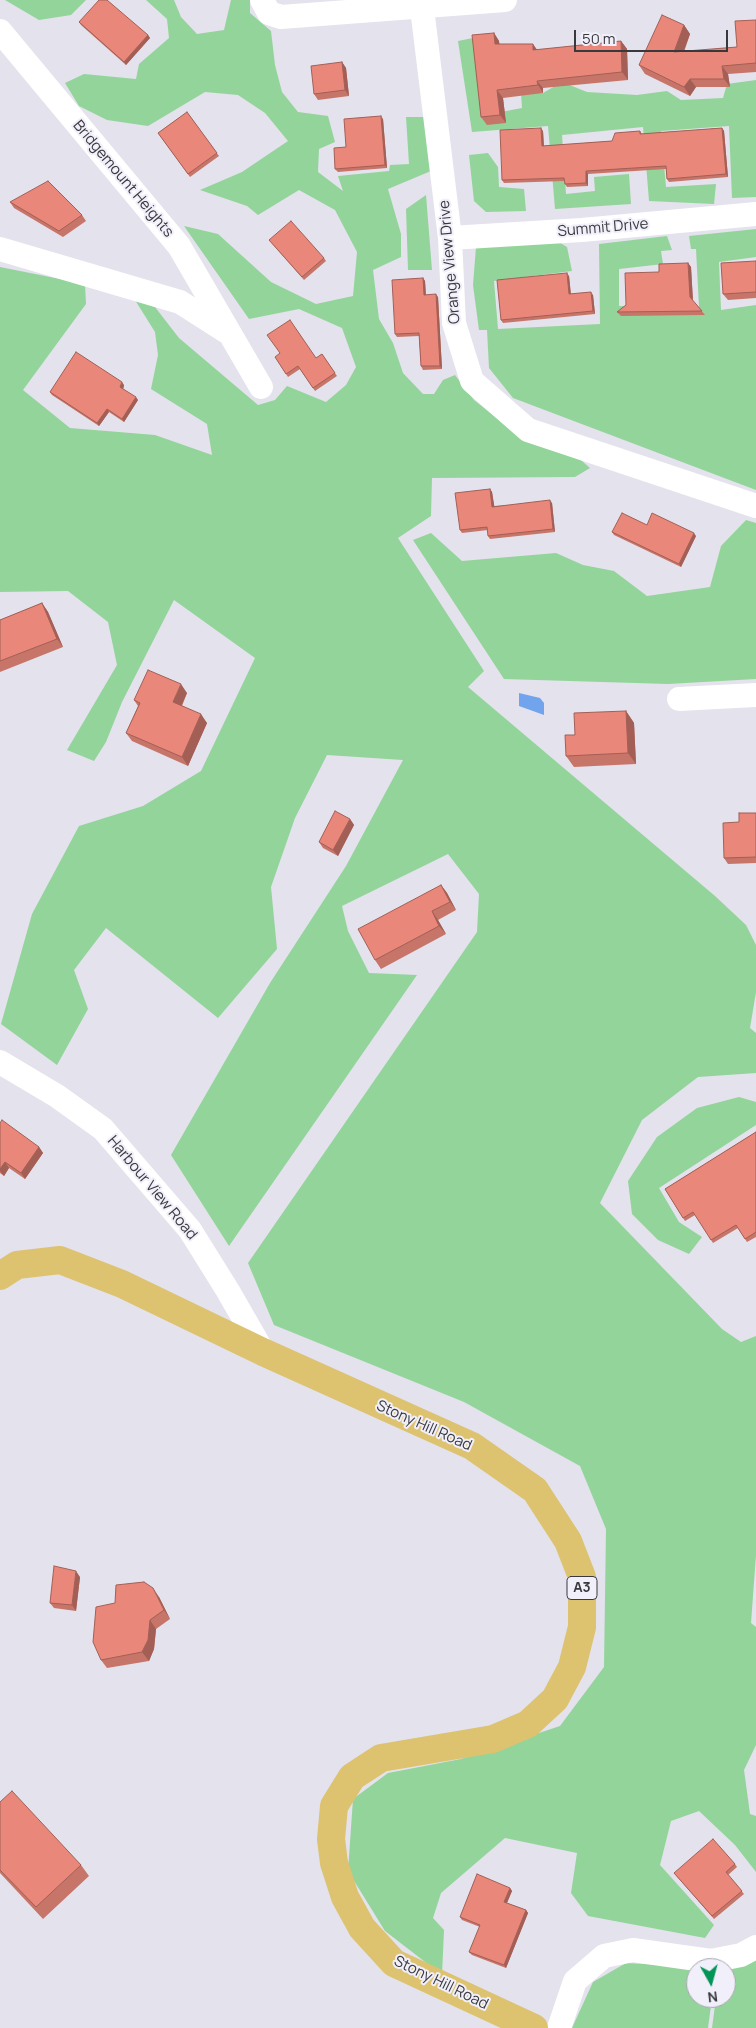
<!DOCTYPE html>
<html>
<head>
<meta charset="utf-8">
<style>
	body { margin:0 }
	#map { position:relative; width:756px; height:2028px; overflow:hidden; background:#e3e2ed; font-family:Manrope,sans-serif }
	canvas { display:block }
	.north { position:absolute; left:686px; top:1958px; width:50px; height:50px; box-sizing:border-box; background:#f0effa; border:1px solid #a7a6ae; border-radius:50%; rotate:173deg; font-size:14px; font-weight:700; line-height:20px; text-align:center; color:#39393d }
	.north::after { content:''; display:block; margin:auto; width:18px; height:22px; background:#029555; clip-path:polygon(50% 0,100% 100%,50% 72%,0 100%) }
	.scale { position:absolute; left:574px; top:30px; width:154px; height:22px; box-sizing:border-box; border:2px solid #39393d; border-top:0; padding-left:6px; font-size:15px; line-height:18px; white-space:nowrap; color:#39393d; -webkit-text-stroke:4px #f0effa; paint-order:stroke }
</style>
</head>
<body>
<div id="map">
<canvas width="756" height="2028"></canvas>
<div class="north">N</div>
<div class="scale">50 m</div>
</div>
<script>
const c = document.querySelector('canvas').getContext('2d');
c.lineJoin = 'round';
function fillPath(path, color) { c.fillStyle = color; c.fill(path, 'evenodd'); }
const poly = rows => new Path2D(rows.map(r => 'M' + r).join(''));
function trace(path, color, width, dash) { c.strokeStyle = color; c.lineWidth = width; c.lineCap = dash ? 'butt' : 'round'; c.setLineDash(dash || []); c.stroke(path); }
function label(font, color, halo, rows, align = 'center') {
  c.font = font + ' Manrope,sans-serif'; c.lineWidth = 4; c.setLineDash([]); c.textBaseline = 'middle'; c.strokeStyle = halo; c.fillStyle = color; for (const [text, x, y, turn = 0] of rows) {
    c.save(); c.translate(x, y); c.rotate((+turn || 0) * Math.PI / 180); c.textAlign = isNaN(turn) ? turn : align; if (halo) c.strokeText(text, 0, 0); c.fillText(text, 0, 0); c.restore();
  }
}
const green = poly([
	[5,0,86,0,71,15,39,20],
	[146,0,174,0,181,17,197,34,224,30,231,0,250,0,250,13,271,31,275,65,282,92,298,112,328,116,335,142,319,149,318,172,343,191,338,176,389,171,390,165,409,164,406,117,425,117,431,171,388,189,401,234,401,257,373,270,379,319,393,343,403,373,423,394,434,394,443,380,455,375,474,400,522,438,573,453,590,468,575,477,432,478,431,516,398,538,484,671,468,687,715,896,746,925,756,945,756,992,750,1028,756,1033,756,1073,698,1077,642,1120,600,1203,722,1329,741,1342,756,1336,756,1555,751,1623,756,1627,756,1745,744,1770,750,1814,756,1816,756,1872,735,1845,699,1811,671,1821,660,1865,714,1925,705,1938,588,1916,571,1893,577,1853,505,1838,441,1893,433,1918,444,1930,442,1975,385,1931,348,1871,353,1799,388,1773,461,1759,560,1726,604,1667,606,1529,580,1466,464,1402,274,1325,248,1263,477,932,479,894,448,854,342,906,348,931,369,973,417,975,229,1246,171,1155,270,983,346,866,403,760,327,755,295,818,271,887,277,949,218,1018,106,928,74,970,88,1009,57,1065,1,1024,32,914,79,826,143,806,201,771,255,658,174,600,122,702,106,742,94,761,67,750,117,665,108,622,68,591,0,592,0,267,85,284,86,304,23,390,70,428,155,435,212,455,207,424,151,389,158,355,155,332,135,300,155,307,179,338,258,405,275,400,287,386,326,402,346,385,356,367,342,328,299,309,249,319,184,226,218,234,271,282,316,304,353,296,357,252,335,210,299,190,258,215,247,206,200,190,242,172,288,141,265,113,238,95,205,92,148,126,107,120,79,106,65,83,84,74,136,79,139,64,169,38,167,19],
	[473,38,485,115,522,108,521,92,543,93,562,82,587,92,637,95,667,91,681,100,723,98,727,84,756,80,756,197,732,198,729,126,661,131,666,187,716,184,714,204,649,201,643,127,562,135,566,194,595,191,594,177,629,174,631,204,555,209,548,126,472,132,458,41],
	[488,153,498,167,499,187,524,189,526,211,486,212,474,201,469,155],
	[426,195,432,270,408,270,406,209],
	[756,229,756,257,719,262,721,310,756,305,756,490,513,398,489,368,487,330,479,330,473,285,476,247,557,241,567,247,572,271,494,281,498,329,600,324,599,244,667,236,672,250,661,251,663,264,619,269,619,306,699,307,696,249,691,249,689,236],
	[746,520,756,523,756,679,668,684,504,679,413,540,431,533,462,561,556,553,583,565,614,571,647,596,710,587,721,546],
	[739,1097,756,1102,756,1125,659,1188,679,1222,702,1237,689,1254,658,1240,632,1214,628,1181,657,1137,697,1108],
	[756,1958,756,2028,712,2028,716,1998,726,1998,726,1969],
	[626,1963,716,1968,696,1968,696,1998,712,1998,708,2028,572,2028,593,1982]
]);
const water = poly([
	[519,693,540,698,544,703,544,715,519,706]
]);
const minor = poly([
	[262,0,269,13,281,17,505,0],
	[422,8,450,238,454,323,472,381,528,430,756,506],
	[0,31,179,246,261,387],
	[450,238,582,230,756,214],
	[0,249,180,302,230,334],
	[679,699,756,695],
	[0,1062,57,1096,103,1129,190,1230,228,1291,263,1352],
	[559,2028,575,1981,604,1956,633,1950,711,1961,741,1955,756,1947]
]);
const major = poly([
	[0,1276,17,1265,60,1260,122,1284,263,1352,472,1446,535,1490,568,1541,582,1577,582,1627,572,1667,555,1699,528,1724,493,1739,381,1758,352,1777,334,1806,331,1839,334,1863,345,1897,362,1928,394,1963,534,2028]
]);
const wall = poly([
	[756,20,756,72,728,74,730,87,696,87,690,96,645,74,639,65,684,25,690,34,684,52,737,47],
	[79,22,148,35,150,38,126,65,81,25],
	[494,33,499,41,499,44,537,50,621,41,627,49,628,80,543,88,543,93,503,98,506,123,487,125,481,117],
	[342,62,346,68,349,96,318,100,314,94],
	[187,112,219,156,190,177,158,133],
	[383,119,387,168,338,172,335,169,346,147],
	[722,128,724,131,728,177,669,182,667,179,666,169,588,174,588,186,567,187,565,184,565,181,504,183,502,180,543,131,544,146,612,141,640,131,642,134],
	[10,202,82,215,86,221,63,237,14,208],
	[269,240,324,258,326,261,304,280],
	[756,261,756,298,728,300,723,294],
	[688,263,691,267,693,301,705,315,621,316,617,312,626,305,659,272],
	[569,276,571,294,593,295,595,314,503,323,501,320],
	[423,278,425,281,426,295,438,297,442,369,423,370,421,366,419,336,397,337,395,334],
	[322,354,337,376,315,391,300,369,288,377,275,357,316,358],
	[124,385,123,389,138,400,124,422,109,412,99,426,52,395,50,392],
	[490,489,492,492,494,506,552,503,555,532,490,539,488,536,488,530,462,533,460,530],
	[612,532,696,536,681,567,614,535],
	[42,603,48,612,63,647,0,672,0,620],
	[187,693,182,706,207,723,188,766,132,741,126,733,138,706,134,700],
	[626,711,634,723,636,764,574,767,566,756,575,735],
	[756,813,756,863,728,864,724,858,739,822],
	[350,819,354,825,338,856,323,848,319,842],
	[441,885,447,893,456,910,438,920,446,934,381,969,375,960],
	[0,1123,39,1147,43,1153,25,1179,9,1168,4,1176,0,1173],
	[756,1132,756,1237,747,1242,738,1228,713,1243,695,1215,685,1221,665,1189],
	[80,1577,76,1611,54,1608,50,1603],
	[159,1597,170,1619,156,1629,154,1649,149,1661,107,1668,101,1660],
	[0,1802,81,1865,89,1876,43,1919,0,1873],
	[735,1864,737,1867,728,1875,744,1894,714,1919,674,1873],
	[510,1888,512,1891,507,1903,526,1910,528,1913,506,1968,472,1955,469,1952,480,1927,462,1920,460,1917]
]);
const shadedWall = poly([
	[684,25,690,34,680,61,674,52],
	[494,33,499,41,501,52,495,44],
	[148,35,150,38,126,65,124,62],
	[621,41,627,49,628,80,622,72],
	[533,44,538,51,533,50],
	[342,62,346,68,349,96,345,90],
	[722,66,728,74,730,87,724,79],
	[690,79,696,87,690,96,684,87],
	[537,81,543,88,543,93,538,85],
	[497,90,503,98,506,123,500,115],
	[381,116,383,119,387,168,385,165],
	[541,128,543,131,544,149,542,146],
	[722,128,724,131,728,177,726,174],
	[586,171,588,174,588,186,586,183],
	[688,263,691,267,693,302,690,297],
	[567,273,569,276,571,297,569,294],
	[423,278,425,281,426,298,424,295],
	[591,292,593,295,595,314,593,311],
	[436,294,438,297,442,369,440,366],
	[122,382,124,385,123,390,120,387],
	[136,397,138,400,124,422,122,419],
	[107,409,109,412,99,426,97,423],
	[490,489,492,492,495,510,492,507],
	[550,500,552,503,555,532,553,529],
	[694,533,696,536,681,567,679,564],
	[42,603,48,612,63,647,57,639],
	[181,684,187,693,179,711,173,702],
	[626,711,634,723,636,764,628,753],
	[201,714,207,723,188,766,182,757],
	[350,819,354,825,338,856,333,850],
	[441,885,447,893,456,910,450,902],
	[432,911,438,920,446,934,439,926],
	[39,1147,43,1153,25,1179,21,1173],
	[5,1162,9,1168,4,1176,0,1171,0,1169],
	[76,1571,80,1577,76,1611,72,1605],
	[153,1588,159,1597,170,1619,164,1610],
	[150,1620,156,1629,154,1649,149,1661,142,1652],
	[510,1888,512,1891,506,1905,504,1902],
	[526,1910,528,1913,506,1968,504,1965]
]);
const building = poly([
	[99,0,107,0,148,35,124,62,79,22,99,0],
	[662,15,684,25,674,52,737,47,735,21,756,20,756,63,722,66,724,79,690,79,684,87,639,65,662,15],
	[494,33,495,44,533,44,533,50,621,41,622,72,537,81,538,85,497,90,500,115,481,117,472,35,494,33],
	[342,62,345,90,314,94,311,66,342,62],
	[187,112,217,153,188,174,158,133,187,112],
	[381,116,385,165,335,169,334,148,346,147,344,119,381,116],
	[541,128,542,146,612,141,615,133,640,131,640,134,722,128,726,174,667,179,666,166,586,171,586,183,565,184,564,178,502,180,500,130,541,128],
	[48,181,82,215,59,231,10,202,48,181],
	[291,221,324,258,302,277,269,240,291,221],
	[756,261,756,292,723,294,721,263,756,261],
	[688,263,690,297,702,311,617,312,626,305,625,273,659,272,659,264,688,263],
	[567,273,569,294,591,292,593,311,501,320,497,280,567,273],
	[423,278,424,295,436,294,440,366,421,366,419,333,395,334,392,280,423,278],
	[290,320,316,358,322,354,335,373,313,388,298,366,286,374,275,357,280,353,267,335,290,320],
	[76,352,122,382,120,387,136,397,122,419,107,409,97,423,50,392,76,352],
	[490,489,492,507,550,500,553,529,488,536,487,527,460,530,455,493,490,489],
	[622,513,647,525,652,513,694,533,679,564,612,532,622,513],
	[42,603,57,639,0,661,0,620,42,603],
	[148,670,181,684,173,702,201,714,182,757,126,733,140,703,134,700,148,670],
	[626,711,628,753,566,756,565,735,575,735,574,713,626,711],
	[335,811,350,819,333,850,319,842,335,811],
	[739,813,756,813,756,857,724,858,723,823,739,822,739,813],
	[441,885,450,902,432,911,439,926,375,960,358,929,441,885],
	[2,1120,39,1147,21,1173,5,1162,0,1169,0,1123,2,1120],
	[756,1132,756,1232,745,1239,736,1225,711,1240,693,1212,683,1218,665,1189,756,1132],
	[54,1566,76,1571,72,1605,50,1603,54,1566],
	[144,1582,153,1588,164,1610,150,1620,148,1640,142,1652,101,1660,93,1642,96,1607,115,1603,116,1585,144,1582],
	[12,1791,81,1865,36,1907,0,1870,0,1802,12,1791],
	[713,1839,735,1864,726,1872,742,1891,712,1916,674,1873,713,1839],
	[477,1874,510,1888,504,1902,526,1910,504,1965,469,1952,480,1925,460,1917,477,1874]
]);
const shields = [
	[582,1588,30]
];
const shieldNames = [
	["A3",582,1588]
];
const streetNames = [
	["Bridgemount Heights",123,179,50],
	["Summit Drive",603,228,-5],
	["Orange View Drive",450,262,-95],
	["Harbour View Road",152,1188,50],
	["Stony Hill Road",424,1426,24],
	["Stony Hill Road",441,1983,26]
];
fillPath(green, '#93d49a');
fillPath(water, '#72a3ed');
trace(minor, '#fff', 24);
trace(major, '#ddc26f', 28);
fillPath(wall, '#c87569');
fillPath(shadedWall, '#a35f55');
fillPath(building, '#e9887a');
trace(building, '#a35f55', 1);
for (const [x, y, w] of shields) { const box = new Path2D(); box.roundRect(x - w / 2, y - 11.5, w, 23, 4); c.fillStyle = '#f0effa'; c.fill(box); trace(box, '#39393d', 1); }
label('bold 14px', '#39393d', null, shieldNames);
label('15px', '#39393d', '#f0effa', streetNames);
</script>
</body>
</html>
